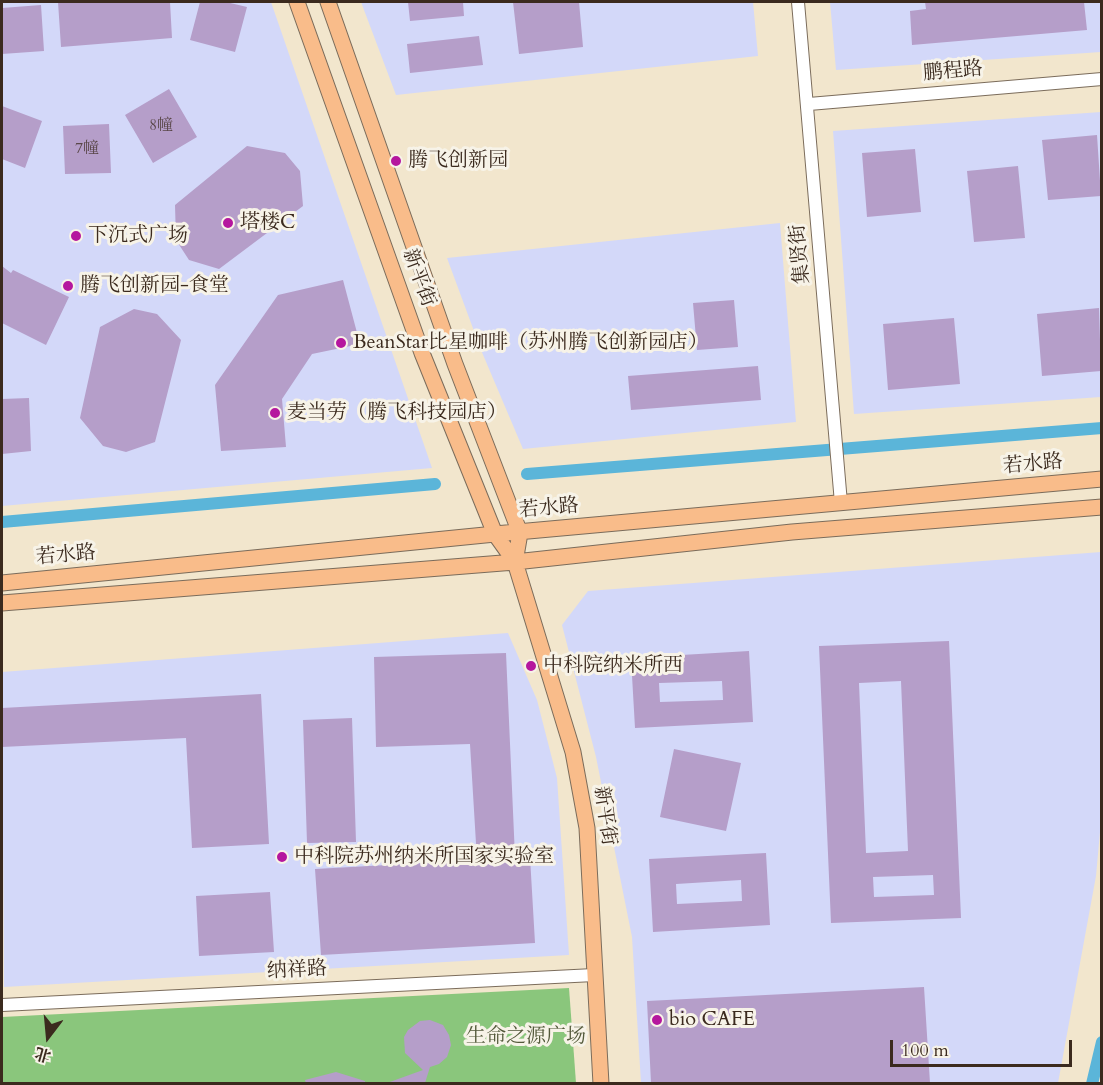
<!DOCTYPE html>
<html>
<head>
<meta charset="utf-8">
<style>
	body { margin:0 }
	#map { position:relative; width:1103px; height:1085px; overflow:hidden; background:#f2e6cd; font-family:Cardo,"Noto Serif SC",serif }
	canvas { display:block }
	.frame { position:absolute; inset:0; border:3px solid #3b2a1e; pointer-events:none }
	.north { position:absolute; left:18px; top:1007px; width:60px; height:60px; -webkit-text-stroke:4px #f7f3e8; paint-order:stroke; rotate:196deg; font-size:16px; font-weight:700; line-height:24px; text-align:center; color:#3b2a1e }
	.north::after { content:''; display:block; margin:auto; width:21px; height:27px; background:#3b2a1e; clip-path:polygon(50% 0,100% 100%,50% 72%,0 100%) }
	.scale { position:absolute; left:890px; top:1040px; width:182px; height:27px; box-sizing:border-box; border:3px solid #3b2a1e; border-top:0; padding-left:8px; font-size:18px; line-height:21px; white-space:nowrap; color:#3b2a1e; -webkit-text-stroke:4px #f7f3e8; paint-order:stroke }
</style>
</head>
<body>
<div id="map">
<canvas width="1103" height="1085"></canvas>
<div class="frame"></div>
<div class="north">北</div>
<div class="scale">100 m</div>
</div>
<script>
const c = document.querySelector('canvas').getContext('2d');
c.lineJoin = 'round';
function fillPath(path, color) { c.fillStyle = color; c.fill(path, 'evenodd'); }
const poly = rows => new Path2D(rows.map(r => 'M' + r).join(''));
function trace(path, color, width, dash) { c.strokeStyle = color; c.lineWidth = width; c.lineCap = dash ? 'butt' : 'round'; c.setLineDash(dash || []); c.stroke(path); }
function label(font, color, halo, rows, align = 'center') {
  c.font = font + ' Cardo,"Noto Serif SC",serif'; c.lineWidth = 6; c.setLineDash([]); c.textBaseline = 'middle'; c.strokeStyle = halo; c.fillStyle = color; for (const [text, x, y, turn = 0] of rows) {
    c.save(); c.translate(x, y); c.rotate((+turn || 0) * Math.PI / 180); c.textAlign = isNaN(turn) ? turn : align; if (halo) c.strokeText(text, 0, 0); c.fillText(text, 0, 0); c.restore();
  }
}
const built = poly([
	[2,2,271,2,432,468,2,506],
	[361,2,753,2,758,56,396,95],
	[830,2,1101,2,1101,52,836,70],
	[1101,112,1101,397,854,414,833,131],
	[780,223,796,422,523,449,481,350,447,258],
	[1101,552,1101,821,1096,876,1058,1083,641,1083,632,937,596,757,562,625,588,591],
	[508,633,537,700,557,778,569,955,4,987,2,672]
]);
const green = poly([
	[569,988,576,1083,2,1084,2,1017]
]);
const canal = poly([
	[527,474,1102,428],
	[2,522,435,484],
	[1092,1084,1102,1042]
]);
const building = poly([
	[58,2,170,2,172,38,61,47],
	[200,2,226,2,247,7,235,52,190,40],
	[408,2,463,2,464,16,410,21],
	[513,2,579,2,583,47,519,54],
	[925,2,1084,2,1087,30,912,45,910,11,926,9],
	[41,5,44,51,2,54,2,8],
	[479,36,483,65,410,73,407,44],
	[169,89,197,137,153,163,125,115],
	[2,106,42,121,25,168,2,159],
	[109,124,111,173,65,174,63,126],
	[1097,135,1101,196,1048,200,1042,140],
	[247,146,285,153,300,171,303,206,219,269,189,260,176,240,175,205],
	[915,149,921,212,867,217,862,153],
	[1018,166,1025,238,974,242,967,171],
	[2,266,11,273,13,270,69,297,46,345,2,323],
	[343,280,360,344,312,354,282,399,286,447,221,451,215,385,278,295],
	[734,300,738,347,697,350,693,303],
	[1099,308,1101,371,1042,376,1037,314],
	[134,309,157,314,181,340,155,442,126,452,103,446,80,418,100,327],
	[954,318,960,384,888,390,883,324],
	[758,366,761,400,631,410,628,376],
	[29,398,31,451,2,454,2,399],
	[949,641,961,918,831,923,819,646],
	[901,681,908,851,866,853,859,683],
	[933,875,934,895,874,897,873,877],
	[749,651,753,722,635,728,631,658],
	[722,681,723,700,660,702,659,683],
	[506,653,515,857,530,857,535,943,321,955,315,869,477,860,470,744,376,747,374,657],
	[261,694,269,844,192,848,186,738,2,747,2,708],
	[352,718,356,842,307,843,303,720],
	[674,749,741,763,726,831,660,817],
	[766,853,770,925,653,932,649,859],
	[741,880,742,901,677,904,676,884],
	[270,892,274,952,199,956,196,896],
	[924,987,930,1083,651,1083,647,1001],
	[430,1020,443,1025,449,1035,451,1045,447,1057,439,1064,430,1067,425,1083,387,1083,423,1070,405,1053,404,1037,408,1030,420,1021],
	[336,1072,365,1081,365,1083,306,1083,305,1080]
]);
const minor = poly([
	[798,2,841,503],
	[809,104,1102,79],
	[2,1005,594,975]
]);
const major = poly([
	[297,2,422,353,495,534,515,562,573,752,587,828,601,1084],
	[328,2,455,364,520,533,515,562],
	[2,583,495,534,1102,479],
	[2,603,515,562,792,532,1102,507]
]);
const markers = [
	[396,161,6,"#b5179e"],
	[228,223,6,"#b5179e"],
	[76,236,6,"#b5179e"],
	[68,286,6,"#b5179e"],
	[341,343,6,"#b5179e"],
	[275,413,6,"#b5179e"],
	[531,666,6,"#b5179e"],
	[282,857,6,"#b5179e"],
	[657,1020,6,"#b5179e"]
];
const numberNames = [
	["8幢",161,126],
	["7幢",87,149]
];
const streetNames = [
	["鹏程路",953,72,-5],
	["集贤街",801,254,-95],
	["新平街",418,278,70],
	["若水路",1033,465,-5],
	["若水路",549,509,-5],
	["若水路",66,556,-5],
	["新平街",604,816,82],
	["纳祥路",297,971,-3]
];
const poiNames = [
	["腾飞创新园",408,161],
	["塔楼C",240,223],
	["下沉式广场",88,236],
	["腾飞创新园-食堂",80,286],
	["BeanStar比星咖啡（苏州腾飞创新园店）",353,343],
	["麦当劳（腾飞科技园店）",287,413],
	["中科院纳米所西",543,666],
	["中科院苏州纳米所国家实验室",294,857],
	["bio CAFE",669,1020]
];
const parkNames = [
	["生命之源广场",526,1037]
];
fillPath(built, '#d3d8f9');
fillPath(green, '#8ac67c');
trace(canal, '#5bb5d9', 12);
fillPath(building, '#b59ec9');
trace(minor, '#7b6c5b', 14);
trace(major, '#7b6c5b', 17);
trace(minor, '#fff', 12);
trace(major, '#f9bc8a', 15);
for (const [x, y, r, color] of markers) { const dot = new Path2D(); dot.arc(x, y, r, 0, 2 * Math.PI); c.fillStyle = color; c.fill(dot); trace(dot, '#f7f3e8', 2); }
label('16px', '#5a4749', null, numberNames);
label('20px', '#3b2a1e', '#f7f3e8', streetNames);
label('20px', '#3b2a1e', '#f7f3e8', poiNames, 'left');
label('20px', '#53593a', '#f7f3e8', parkNames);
</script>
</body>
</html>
